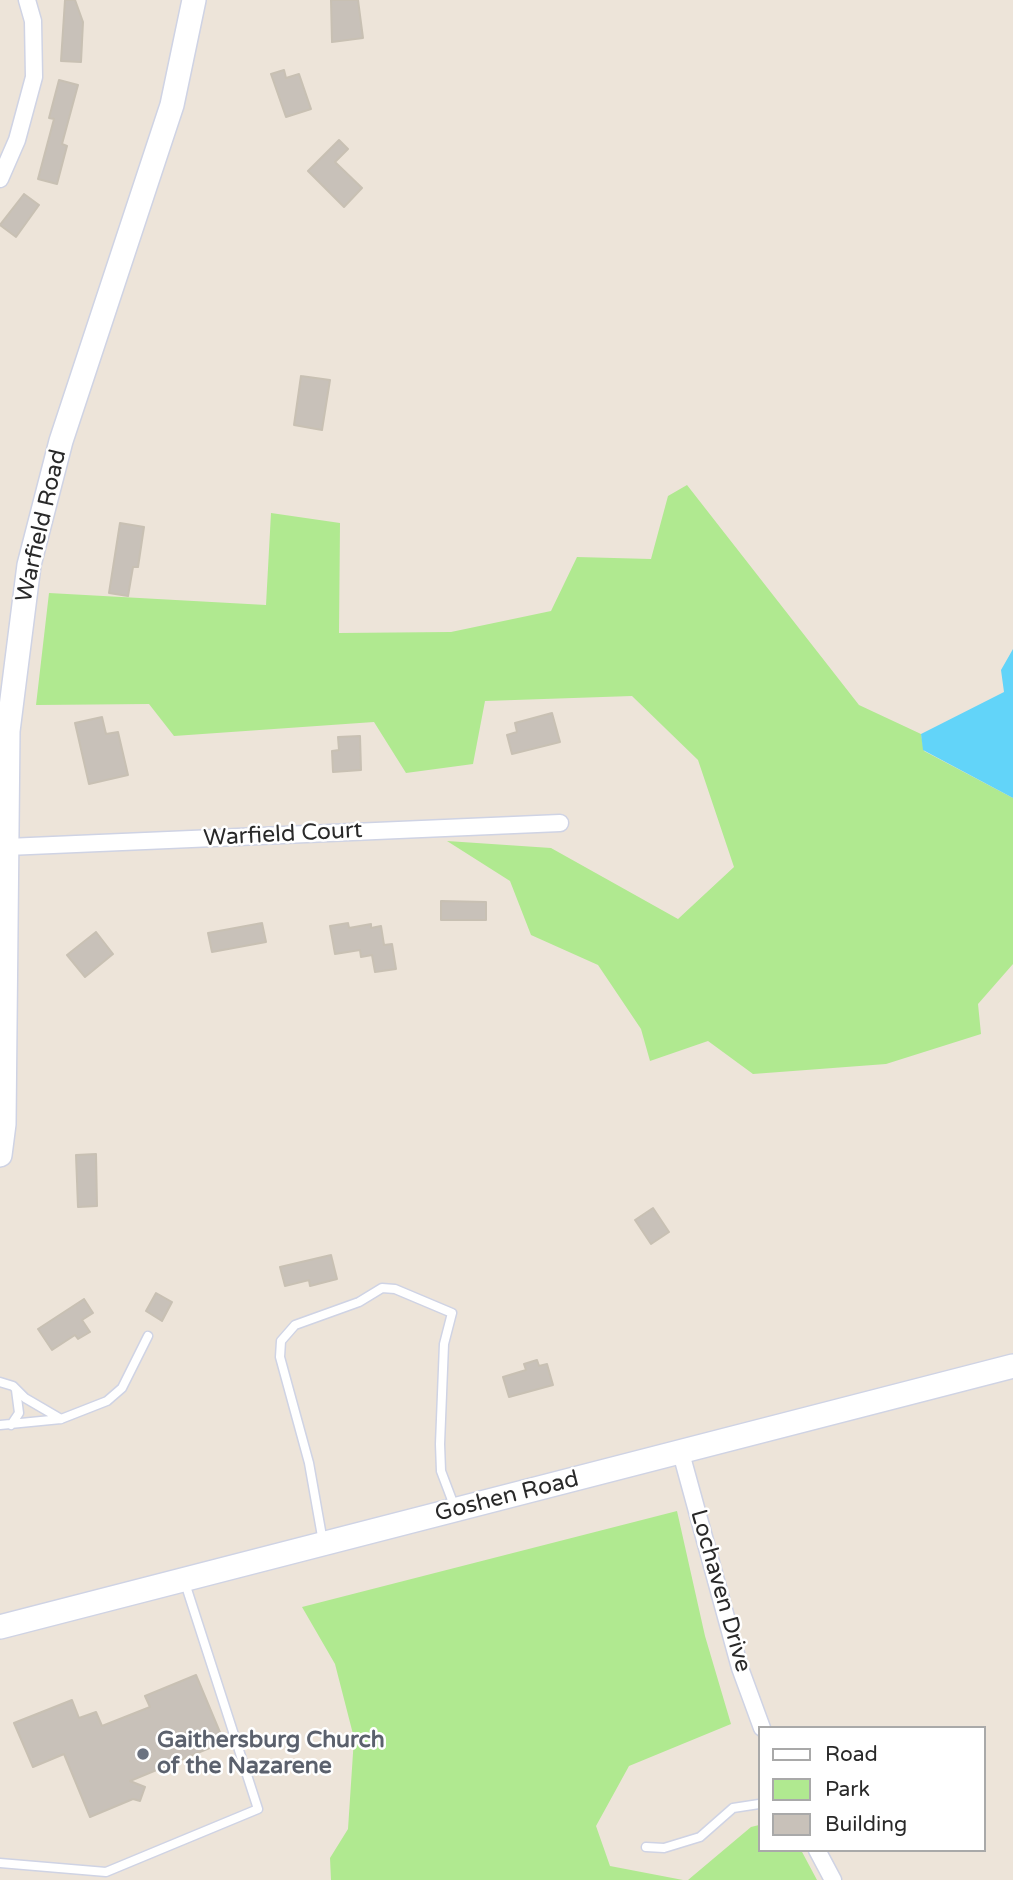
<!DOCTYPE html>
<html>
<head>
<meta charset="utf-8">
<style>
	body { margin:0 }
	#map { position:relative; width:1013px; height:1880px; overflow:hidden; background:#ede4d9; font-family:"Varela Round",sans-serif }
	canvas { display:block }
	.legend { position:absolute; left:758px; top:1726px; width:228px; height:126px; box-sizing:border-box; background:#fff; border:2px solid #a9a9a9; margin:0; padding:9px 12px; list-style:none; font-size:21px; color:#292929 }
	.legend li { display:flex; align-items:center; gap:14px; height:35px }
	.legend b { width:35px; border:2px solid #a9a9a9 }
</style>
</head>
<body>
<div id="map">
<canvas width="1013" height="1880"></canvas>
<ul class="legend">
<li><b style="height:9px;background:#fff"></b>Road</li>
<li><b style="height:19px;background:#b0e990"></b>Park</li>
<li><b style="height:19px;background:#c8c1b9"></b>Building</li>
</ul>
</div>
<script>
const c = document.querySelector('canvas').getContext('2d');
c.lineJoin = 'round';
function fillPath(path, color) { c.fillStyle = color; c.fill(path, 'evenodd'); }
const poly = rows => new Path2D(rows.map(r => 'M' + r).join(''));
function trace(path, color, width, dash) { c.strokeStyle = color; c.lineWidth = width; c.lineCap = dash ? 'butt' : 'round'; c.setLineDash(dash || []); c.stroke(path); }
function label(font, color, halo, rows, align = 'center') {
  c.font = font + ' "Varela Round",sans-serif'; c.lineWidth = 5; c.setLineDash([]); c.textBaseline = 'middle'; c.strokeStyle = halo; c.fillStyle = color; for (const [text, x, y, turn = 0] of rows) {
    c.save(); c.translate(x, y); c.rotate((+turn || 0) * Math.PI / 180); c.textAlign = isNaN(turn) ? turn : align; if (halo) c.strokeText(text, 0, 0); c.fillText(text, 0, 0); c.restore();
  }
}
const green = poly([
	[687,485,859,705,921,734,924,751,1013,798,1013,964,978,1004,981,1034,886,1064,753,1074,708,1041,650,1061,641,1029,598,965,531,935,510,881,447,841,551,848,678,919,734,867,698,760,632,696,485,701,473,764,406,773,374,722,174,736,149,704,36,705,49,593,266,605,271,513,340,523,339,633,451,632,551,611,577,557,651,559,668,496],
	[677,1511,705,1636,731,1724,629,1766,596,1826,610,1866,683,1880,331,1880,330,1858,348,1829,354,1738,335,1664,302,1607],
	[759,1825,759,1850,801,1850,817,1880,688,1880,751,1827]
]);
const water = poly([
	[1013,649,1013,798,923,750,921,734,1004,692,1001,670]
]);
const building = poly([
	[65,0,75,0,83,22,81,62,61,61,65,0],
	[331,0,358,0,363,38,332,42,331,0],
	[284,70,286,78,299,74,311,109,286,117,271,74,284,70],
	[59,80,78,85,62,144,67,146,57,184,38,179,54,119,49,118,59,80],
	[339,140,348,149,335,162,362,188,344,207,308,171,339,140],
	[24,194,39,205,16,237,0,225,24,194],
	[301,376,330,380,322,430,294,425,301,376],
	[120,523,144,527,138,567,133,567,128,596,109,593,120,523],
	[552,713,560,742,512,754,507,735,517,732,515,723,552,713],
	[102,717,106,734,118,732,128,775,89,784,75,723,102,717],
	[360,736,361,770,333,772,332,751,339,750,338,737,360,736],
	[441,901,486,902,486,920,441,920,441,901],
	[262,923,266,942,212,952,208,933,262,923],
	[348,923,349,928,371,924,371,928,381,926,384,945,392,944,396,969,375,972,372,955,361,957,360,950,335,954,330,926,348,923],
	[96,932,113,954,85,977,67,955,96,932],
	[96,1154,97,1206,78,1207,76,1155,96,1154],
	[653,1208,669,1232,651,1244,635,1220,653,1208],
	[331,1255,337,1279,310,1286,309,1280,285,1286,280,1267,331,1255],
	[156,1293,172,1302,162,1321,146,1311,156,1293],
	[84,1299,93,1313,82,1320,90,1332,78,1339,75,1335,52,1350,38,1329,84,1299],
	[537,1360,539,1366,547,1364,553,1385,509,1397,503,1377,526,1370,524,1364,537,1360],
	[196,1675,224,1742,130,1781,145,1787,140,1801,133,1799,90,1817,64,1754,33,1767,14,1723,72,1700,79,1718,96,1712,102,1726,150,1707,145,1696,196,1675]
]);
const lane = poly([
	[0,1382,13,1386,25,1398,61,1419],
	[0,1425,61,1419,107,1401,122,1388,148,1336],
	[11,1425,19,1413,16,1390],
	[323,1542,309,1463,280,1357,281,1341,295,1325,359,1302,382,1288,395,1289,452,1313,444,1344,440,1444,441,1471,455,1508],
	[646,1847,664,1848,700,1837,733,1808,759,1804],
	[0,1863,106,1872,258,1809,185,1583]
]);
const street = poly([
	[0,179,17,140,34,77,33,21,27,0],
	[7,847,560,823],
	[681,1453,740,1668,762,1728],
	[817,1850,833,1880]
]);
const secondary = poly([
	[0,1155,4,1124,8,731,29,565,61,441,172,105,194,0],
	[0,1627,1013,1366]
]);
const markers = [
	[143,1754,7,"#6b7280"]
];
const streetNames = [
	["Warfield Road",42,526,-77],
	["Warfield Court",283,835,-3],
	["Goshen Road",507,1497,-14],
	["Lochaven Drive",720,1591,74]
];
const worshipNames = [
	["Gaithersburg Church",157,1741],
	["of the Nazarene",157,1767]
];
fillPath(green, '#b0e990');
fillPath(water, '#62d4f9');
fillPath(building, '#c8c1b9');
trace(building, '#c8c0b3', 2);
trace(lane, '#cfd3e4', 11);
trace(street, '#cfd3e4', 19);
trace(secondary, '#cfd3e4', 26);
trace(lane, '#fff', 8);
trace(street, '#fff', 16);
trace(secondary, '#fff', 23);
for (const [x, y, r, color] of markers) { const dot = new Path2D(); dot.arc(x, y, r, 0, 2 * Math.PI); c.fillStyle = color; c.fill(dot); trace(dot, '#fff', 2.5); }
label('23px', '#292929', '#fff', streetNames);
label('bold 23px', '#5b616d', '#fff', worshipNames, 'left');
</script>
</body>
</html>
